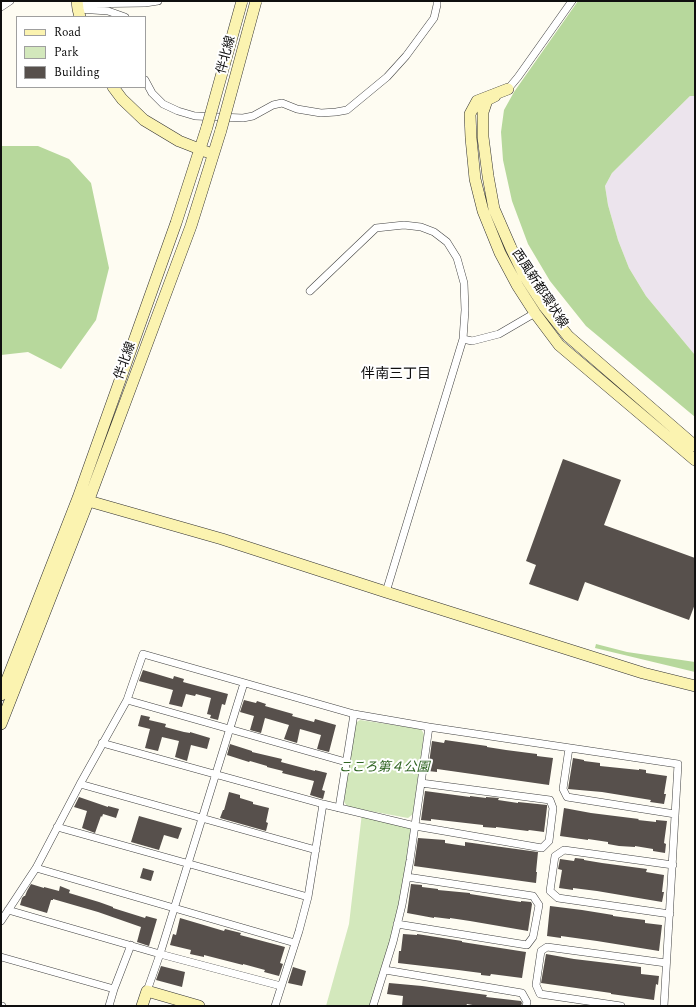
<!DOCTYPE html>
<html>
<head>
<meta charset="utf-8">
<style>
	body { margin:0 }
	#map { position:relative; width:696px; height:1007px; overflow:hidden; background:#fefcf2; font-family:Spectral,serif }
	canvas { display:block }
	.frame { position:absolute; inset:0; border:2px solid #0f0f0f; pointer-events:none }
	.legend { position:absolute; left:16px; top:16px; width:130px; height:72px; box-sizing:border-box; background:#fff; border:1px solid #9f9f9f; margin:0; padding:5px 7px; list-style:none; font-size:12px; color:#0f0f0f }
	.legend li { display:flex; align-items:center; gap:8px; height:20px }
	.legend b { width:20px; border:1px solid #9f9f9f }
</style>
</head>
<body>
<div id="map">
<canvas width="696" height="1007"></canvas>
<div class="frame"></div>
<ul class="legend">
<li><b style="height:5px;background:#fbf3b0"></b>Road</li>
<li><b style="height:11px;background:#d3e8bc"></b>Park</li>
<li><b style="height:11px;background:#57504c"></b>Building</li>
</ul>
</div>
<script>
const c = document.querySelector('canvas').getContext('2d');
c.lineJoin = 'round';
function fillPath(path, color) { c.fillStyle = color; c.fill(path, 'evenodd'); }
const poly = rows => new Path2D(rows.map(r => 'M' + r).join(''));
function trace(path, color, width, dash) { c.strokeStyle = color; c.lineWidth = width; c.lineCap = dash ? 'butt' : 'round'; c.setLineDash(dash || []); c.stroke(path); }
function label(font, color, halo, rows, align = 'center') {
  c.font = font + ' Spectral,"Noto Sans JP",serif'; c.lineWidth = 4; c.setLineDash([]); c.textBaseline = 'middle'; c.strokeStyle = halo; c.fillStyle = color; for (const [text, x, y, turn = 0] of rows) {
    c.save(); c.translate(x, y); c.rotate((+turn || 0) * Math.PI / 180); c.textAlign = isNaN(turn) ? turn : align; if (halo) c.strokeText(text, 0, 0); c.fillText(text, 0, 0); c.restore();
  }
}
const industrial = poly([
	[690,96,695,96,695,355,646,296,629,268,618,240,608,205,605,186,612,173]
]);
const green = poly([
	[360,720,421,729,424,734,413,814,408,818,348,807,344,802,354,724],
	[362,813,415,826,394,938,373,1006,326,1006,349,924]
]);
const forest = poly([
	[578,1,695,1,695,96,690,96,612,173,605,186,608,205,618,240,629,268,646,296,695,355,695,417,586,326,550,281,528,244,512,201,503,160,501,132,504,110,514,92],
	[1,146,38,146,69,159,91,183,109,268,96,320,61,369,28,352,1,355],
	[596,644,627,652,695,662,695,672,595,648]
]);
const building = poly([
	[563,459,621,480,604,525,695,558,695,604,689,620,585,582,578,601,529,584,536,565,526,561],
	[143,670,173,679,174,676,184,679,183,682,228,694,225,705,222,704,218,720,210,718,211,715,207,714,211,698,196,694,195,696,186,694,182,707,169,704,173,690,139,681],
	[244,700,256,703,257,701,266,704,265,706,293,714,292,716,314,722,315,719,336,725,329,752,317,749,321,735,300,729,297,743,284,739,289,725,265,718,261,733,250,730,254,716,240,712],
	[141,715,150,717,149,720,166,724,165,727,184,732,190,733,190,732,210,738,207,749,191,745,187,761,175,757,179,741,162,737,158,751,145,748,150,729,138,726],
	[445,740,487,746,487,747,506,750,537,754,537,756,553,758,549,785,437,769,437,772,428,771,432,741,444,743],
	[230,744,252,751,252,752,282,759,281,762,315,771,315,770,327,773,322,790,325,791,323,799,310,795,314,781,282,773,283,771,267,767,267,766,250,761,249,762,227,755],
	[573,758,584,760,584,761,600,763,600,766,639,770,639,769,646,770,646,773,667,776,664,794,666,794,664,804,650,802,651,800,602,792,568,789],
	[425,791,470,797,470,796,486,798,486,797,499,798,498,800,518,803,518,802,547,805,547,807,544,832,529,830,528,831,496,827,496,828,483,827,483,825,431,819,431,821,421,820],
	[229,792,240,795,240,798,253,802,253,804,269,808,266,822,268,823,266,831,220,818,223,810,224,810],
	[79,797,108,807,108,806,119,809,116,818,103,814,102,817,101,816,95,833,82,828,87,811,74,807],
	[564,808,591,813,639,819,638,820,656,822,656,820,667,821,664,843,666,844,665,853,653,851,653,849,635,846,635,847,619,846,608,844,608,842,588,839,588,840,560,836],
	[139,816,182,828,178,839,164,835,159,850,131,842],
	[418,838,445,840,445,843,465,846,465,842,538,852,536,872,537,872,536,883,414,866],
	[575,858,584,859,584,860,602,863,647,869,646,872,664,875,662,892,664,892,662,902,597,891,573,888,573,890,559,888,562,870,558,869,560,859,574,861],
	[143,868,154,871,151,881,140,878],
	[31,884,44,888,44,887,59,891,60,886,70,890,69,893,99,902,113,907,113,908,145,918,146,916,157,919,149,946,137,942,141,927,98,912,53,899,53,900,51,900,47,913,20,905,22,898,24,896,25,896,27,891],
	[411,884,422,885,422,887,438,889,438,890,470,893,470,894,502,899,501,899,521,902,521,901,531,902,532,904,528,931,470,921,450,918,450,919,434,917,434,918,407,913],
	[550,906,582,910,613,915,613,916,645,920,645,923,662,925,659,951,597,941,561,936,561,938,547,936],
	[180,918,224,931,225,929,241,933,240,935,285,947,280,963,283,964,279,976,264,972,265,970,243,964,243,965,204,955,204,957,190,954,191,950,170,945,173,934,176,935],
	[403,934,417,935,417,934,462,941,462,942,526,952,522,978,491,974,490,976,481,975,481,973,458,970,398,963,399,951,401,951],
	[546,954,574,959,641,967,641,974,659,976,658,985,656,984,654,1000,611,994,611,993,541,983],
	[161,966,185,972,182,987,156,980],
	[293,967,306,971,302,986,288,983],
	[389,983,422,986,487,995,486,997,521,1001,522,1003,521,1006,478,1006,467,1004,466,1006,402,1006,403,996,387,994]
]);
const street = poly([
	[78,4,145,3,158,1],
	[1,7,10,1],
	[78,9,108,11,125,17],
	[145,80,152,93,163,104,178,111,195,116,243,118,253,116,273,105,282,103,297,109,321,113,336,112,347,110,387,77,406,56,434,18,437,5,437,1],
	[508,89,518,77,572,1],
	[310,291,376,228,404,225,421,227,434,232,447,242,457,258,464,283,465,310,463,339,386,592],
	[463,339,472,341,499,334,535,313],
	[127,700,346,762],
	[102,743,323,804,415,826,542,848,549,841,553,808,550,800,421,783],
	[569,748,563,789,567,797,675,814],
	[80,784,316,850],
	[339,808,354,714],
	[57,827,308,897],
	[36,868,295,943],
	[8,910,160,954,281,986],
	[670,914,558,898,550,891,555,856,564,850,673,865],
	[1,921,36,868,80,784,127,700,143,654,354,714,429,727],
	[397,924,527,945,533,937,539,905,533,896,407,877],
	[1,957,114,989],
	[385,970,522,993,527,1002,526,1006],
	[147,991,160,954,244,683],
	[1,1006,2,1006],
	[109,1006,114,989,131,945],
	[275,1006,299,931,308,897,323,804],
	[373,1006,393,942,402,905,410,860,429,727,678,764,664,1006],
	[621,1006,540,994,536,985,541,951,547,947,666,963]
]);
const secondary = poly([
	[77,1,78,9,80,17],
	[113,87,122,99,144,120,179,141,207,152],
	[508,89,477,101,470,114,471,138,475,179,483,211,500,253,517,285,535,313,559,345,695,460],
	[495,96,487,100,483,112,483,137,488,176,494,209,511,248,525,277,544,306,568,336,695,446],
	[78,498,222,539,386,592,643,673,695,686],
	[1,695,78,498,176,223,207,127],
	[1,724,88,502,191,226,221,130],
	[142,1006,147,991,199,1006]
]);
const secondaryBridge = poly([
	[207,127,242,1],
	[221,130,256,1]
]);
const streetNames = [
	["伴北線",227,55,-75],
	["西風新都環状線",539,289,57],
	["伴北線",126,361,-70]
];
const parkNames = [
	["こころ第４公園",384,768]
];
const neighbourhoodNames = [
	["伴南三丁目",396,375]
];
fillPath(industrial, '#ece4ed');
fillPath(green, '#d3e8bc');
fillPath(forest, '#b7d89c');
fillPath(building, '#57504c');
trace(street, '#424242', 8);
trace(secondary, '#313131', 12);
trace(street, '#fff', 7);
trace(secondary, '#fbf3b0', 11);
trace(secondaryBridge, '#313131', 12, []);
trace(secondaryBridge, '#fbf3b0', 11);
label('13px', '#0f0f0f', '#fff', streetNames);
label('italic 13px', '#2f6422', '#fff', parkNames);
label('14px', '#0f0f0f', '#fff', neighbourhoodNames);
</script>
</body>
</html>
